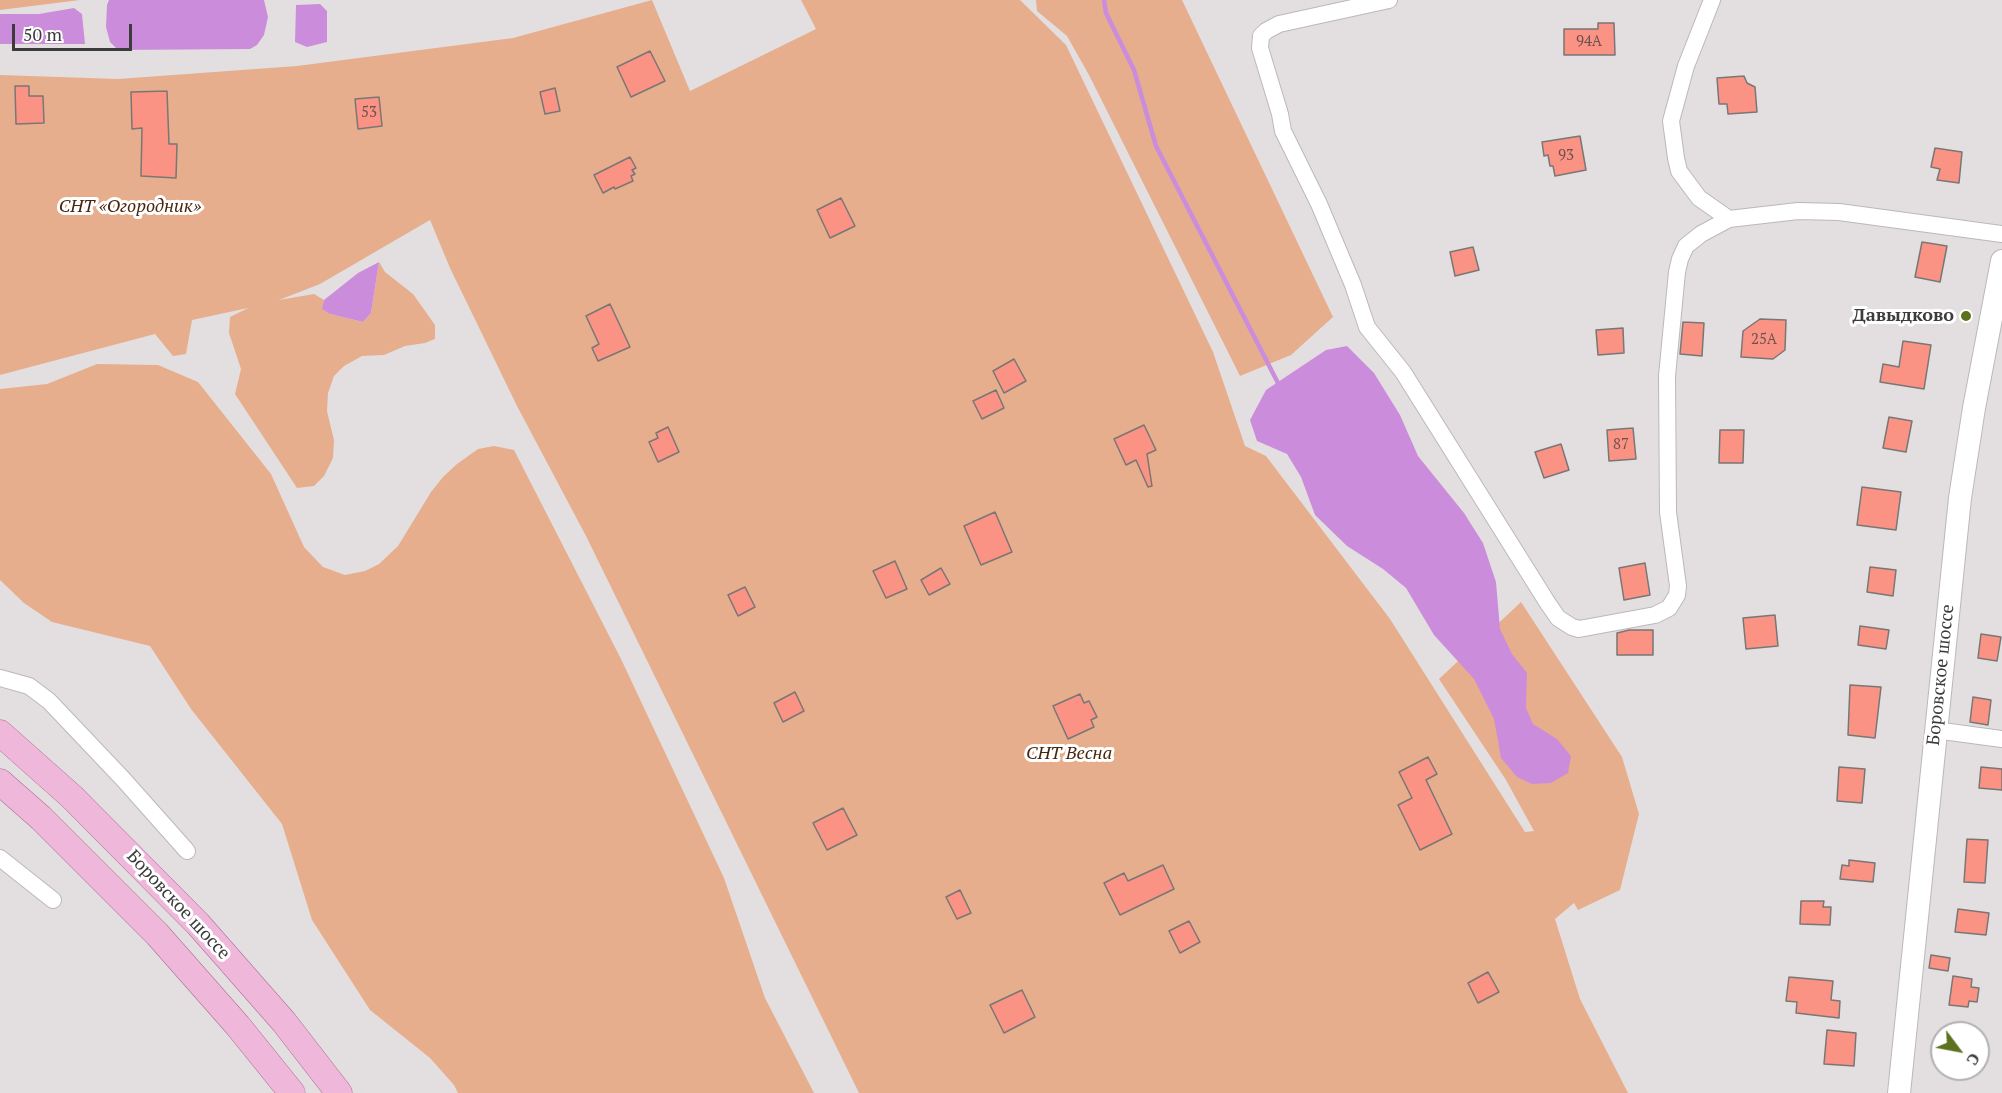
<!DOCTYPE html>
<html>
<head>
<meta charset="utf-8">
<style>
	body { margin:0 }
	#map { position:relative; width:2002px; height:1093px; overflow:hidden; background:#e3dfe0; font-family:"PT Serif",serif }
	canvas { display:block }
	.north { position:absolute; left:1930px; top:1021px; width:60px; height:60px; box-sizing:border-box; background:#fff; border:2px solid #b1b1b1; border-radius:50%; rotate:122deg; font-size:16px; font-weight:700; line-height:24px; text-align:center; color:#3d3c3c }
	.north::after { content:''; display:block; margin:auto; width:21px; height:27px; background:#5e711f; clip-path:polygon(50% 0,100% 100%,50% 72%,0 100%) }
	.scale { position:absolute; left:12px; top:24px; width:120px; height:27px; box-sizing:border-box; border:3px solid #3d3c3c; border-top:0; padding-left:8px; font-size:18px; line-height:21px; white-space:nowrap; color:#3d3c3c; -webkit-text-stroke:4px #fff; paint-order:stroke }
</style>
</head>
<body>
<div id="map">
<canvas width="2002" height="1093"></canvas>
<div class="north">С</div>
<div class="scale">50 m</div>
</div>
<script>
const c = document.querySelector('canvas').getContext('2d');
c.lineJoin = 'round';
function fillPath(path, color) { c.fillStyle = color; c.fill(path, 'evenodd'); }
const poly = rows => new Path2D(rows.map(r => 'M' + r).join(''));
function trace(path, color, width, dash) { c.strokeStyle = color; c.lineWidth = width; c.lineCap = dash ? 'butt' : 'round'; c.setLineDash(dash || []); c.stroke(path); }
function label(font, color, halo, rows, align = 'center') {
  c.font = font + ' "PT Serif",serif'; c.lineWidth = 6; c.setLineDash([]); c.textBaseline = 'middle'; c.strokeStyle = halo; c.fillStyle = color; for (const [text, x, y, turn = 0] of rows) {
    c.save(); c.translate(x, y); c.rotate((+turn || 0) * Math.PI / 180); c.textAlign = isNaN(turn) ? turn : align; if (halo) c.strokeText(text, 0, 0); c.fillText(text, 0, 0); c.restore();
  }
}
const green = poly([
	[0,0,80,0,0,10],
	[652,0,690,91,816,29,801,0,1020,0,1066,45,1213,352,1245,446,1266,456,1390,619,1525,832,1534,831,1506,780,1439,679,1521,602,1622,757,1639,814,1620,890,1578,910,1574,903,1555,919,1580,999,1628,1093,859,1093,586,536,517,406,450,268,430,220,320,284,279,300,314,294,324,300,323,309,330,314,363,322,371,313,379,262,385,272,413,294,435,325,435,339,425,343,405,346,384,355,362,356,344,366,334,376,328,393,327,411,334,440,333,458,324,476,314,486,297,488,235,394,241,369,229,333,230,317,248,308,192,320,186,354,173,356,155,334,0,375,0,75,118,79,297,66,513,38],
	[1036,0,1182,0,1333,317,1291,355,1240,376,1089,75,1067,36,1037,11],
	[97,364,158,365,198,382,271,474,304,547,323,567,345,575,365,571,379,564,398,546,431,492,443,477,457,464,478,449,494,446,514,450,621,659,724,878,765,998,814,1093,458,1093,454,1085,430,1058,370,1010,312,920,282,824,191,709,150,646,52,622,24,603,0,580,0,389,47,384]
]);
const water = poly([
	[109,0,264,0,268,17,264,35,257,45,250,49,118,50,110,42,106,27,107,5],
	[320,4,327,11,327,42,307,47,295,42,296,5],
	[74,8,82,14,85,44,0,44,0,14,39,14],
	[379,262,371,313,363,322,330,314,322,309,324,300,358,273],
	[1347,346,1374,373,1400,415,1418,456,1464,513,1483,543,1496,582,1500,629,1512,654,1527,673,1526,708,1533,724,1557,739,1571,756,1568,773,1551,783,1532,784,1517,777,1501,758,1494,719,1474,679,1434,635,1406,588,1383,569,1347,546,1315,515,1301,477,1287,454,1257,441,1250,420,1266,390,1326,350]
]);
const stream = poly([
	[1104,0,1106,13,1134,70,1156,146,1278,383]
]);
const building = poly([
	[1598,23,1614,23,1615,55,1564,55,1564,29,1598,29,1598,23],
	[650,51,665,81,631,97,617,67,650,51],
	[1744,76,1747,83,1755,87,1757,112,1728,114,1727,104,1719,104,1717,78,1744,76],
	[15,86,29,86,29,96,43,96,44,123,16,124,15,86],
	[555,88,560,111,545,114,540,92,555,88],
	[167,91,169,144,177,144,176,178,141,176,142,128,132,129,131,92,167,91],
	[379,97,382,126,358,129,355,99,379,97],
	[1580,136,1586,170,1555,176,1553,166,1550,166,1548,155,1544,156,1542,142,1580,136],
	[1935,148,1962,152,1959,183,1937,180,1940,169,1931,167,1935,148],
	[630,157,636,168,632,170,635,174,631,176,633,181,615,189,614,187,603,193,594,175,630,157],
	[841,198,855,226,830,238,817,210,841,198],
	[1922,242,1947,246,1940,282,1915,277,1922,242],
	[1473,247,1479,270,1455,276,1450,252,1473,247],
	[610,304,630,347,598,361,592,348,599,344,586,316,610,304],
	[1760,319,1786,320,1785,350,1773,359,1741,357,1743,331,1760,319],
	[1683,322,1704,323,1702,356,1680,354,1683,322],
	[1623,328,1624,353,1598,355,1596,330,1623,328],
	[1903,341,1931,345,1924,389,1880,382,1883,364,1899,367,1903,341],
	[1014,359,1026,381,1004,393,993,371,1014,359],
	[996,390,1004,408,982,419,973,401,996,390],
	[1889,417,1912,421,1906,452,1883,448,1889,417],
	[1144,425,1156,450,1147,454,1152,486,1148,487,1136,460,1126,465,1114,439,1144,425],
	[668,427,679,452,658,462,649,442,658,438,656,433,668,427],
	[1633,428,1636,459,1609,461,1607,430,1633,428],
	[1720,430,1744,430,1743,463,1719,463,1720,430],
	[1561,444,1569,470,1544,478,1535,452,1561,444],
	[1862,487,1901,492,1896,530,1857,525,1862,487],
	[995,512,1012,552,981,565,964,526,995,512],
	[895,561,907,589,886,598,873,571,895,561],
	[1645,563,1650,595,1624,600,1619,568,1645,563],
	[1870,567,1896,570,1893,596,1867,592,1870,567],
	[941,568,950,584,929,595,921,580,941,568],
	[745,587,755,607,738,616,728,595,745,587],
	[1775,615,1778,646,1746,649,1743,618,1775,615],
	[1860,626,1889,630,1886,649,1858,645,1860,626],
	[1629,630,1653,630,1653,655,1617,655,1617,633,1629,630],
	[1981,634,2001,637,1997,661,1978,658,1981,634],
	[1850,685,1881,687,1875,738,1848,735,1850,685],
	[795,692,804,711,783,722,774,703,795,692],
	[1080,694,1084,703,1089,701,1097,717,1091,720,1094,727,1068,739,1053,706,1080,694],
	[1973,697,1991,700,1988,725,1970,722,1973,697],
	[1428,757,1437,774,1426,780,1452,834,1420,850,1398,805,1412,798,1399,772,1428,757],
	[1839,767,1865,769,1862,803,1837,801,1839,767],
	[1981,767,2002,769,2002,790,1979,788,1981,767],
	[843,808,857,835,827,850,813,823,843,808],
	[1967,839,1988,840,1985,883,1964,882,1967,839],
	[1849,860,1875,863,1873,882,1840,879,1842,865,1849,866,1849,860],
	[1163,865,1174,889,1120,915,1104,883,1124,873,1128,881,1163,865],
	[960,890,971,913,957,919,946,897,960,890],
	[1801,901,1824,901,1823,907,1831,907,1830,925,1800,924,1801,901],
	[1958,909,1989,913,1986,935,1955,932,1958,909],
	[1189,921,1200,942,1180,953,1169,931,1189,921],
	[1931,955,1950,958,1948,971,1929,968,1931,955],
	[1488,972,1499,992,1478,1003,1468,983,1488,972],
	[1953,976,1972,979,1971,987,1979,988,1977,1002,1969,1001,1968,1007,1949,1005,1953,976],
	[1789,977,1833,981,1831,1000,1840,1001,1839,1018,1796,1013,1797,1002,1786,1001,1789,977],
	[1022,990,1035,1017,1004,1033,990,1005,1022,990],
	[1827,1030,1856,1033,1854,1066,1824,1064,1827,1030]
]);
const minor = poly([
	[1389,0,1279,24,1266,31,1261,36,1260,48,1280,114,1283,131,1319,204,1353,285,1367,327,1403,372,1547,602,1558,618,1572,627,1579,629,1655,615,1669,608,1677,595,1678,586,1668,512,1667,376,1677,272,1680,259,1686,246,1701,234,1729,219],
	[1712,0,1686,66,1671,121,1676,158,1679,171,1699,198,1729,219,1798,211,1839,212,2002,234],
	[0,678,29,686,49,701,123,779,187,851],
	[1935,730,2002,739],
	[0,858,53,900]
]);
const secondary = poly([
	[1899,1093,1960,498,1974,408,2002,261]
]);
const primary = poly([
	[0,733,72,797,198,924,284,1022,339,1093],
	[0,782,41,818,157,934,238,1026,292,1093]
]);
const markers = [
	[1966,316,6,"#5e711f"]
];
const numberNames = [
	["94А",1589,42],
	["53",369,113],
	["93",1566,156],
	["25А",1764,340],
	["87",1621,445]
];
const parkNames = [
	["СНТ «Огородник»",130,207],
	["СНТ Весна",1069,754]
];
const poiNames = [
	["Давыдково",1954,316]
];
const streetNames = [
	["Боровское шоссе",1941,675,-84],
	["Боровское шоссе",178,905,47]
];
fillPath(green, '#e6ae8d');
fillPath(water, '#cb8ddb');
trace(stream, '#cb8ddb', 4.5);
fillPath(building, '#fa9384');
trace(building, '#797676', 1.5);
trace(minor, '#bcb8b9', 18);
trace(secondary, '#bcb8b9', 24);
trace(primary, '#aa6d93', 27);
trace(minor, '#fff', 16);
trace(secondary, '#fff', 22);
trace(primary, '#efb7da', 26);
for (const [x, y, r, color] of markers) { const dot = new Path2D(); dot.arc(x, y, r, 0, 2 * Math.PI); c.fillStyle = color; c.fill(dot); trace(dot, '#fff', 2); }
label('15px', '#6c524e', null, numberNames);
label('italic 18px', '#48250e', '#fff', parkNames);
label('bold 18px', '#3d3c3c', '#fff', poiNames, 'right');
label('18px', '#3d3c3c', '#fff', streetNames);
</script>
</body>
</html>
